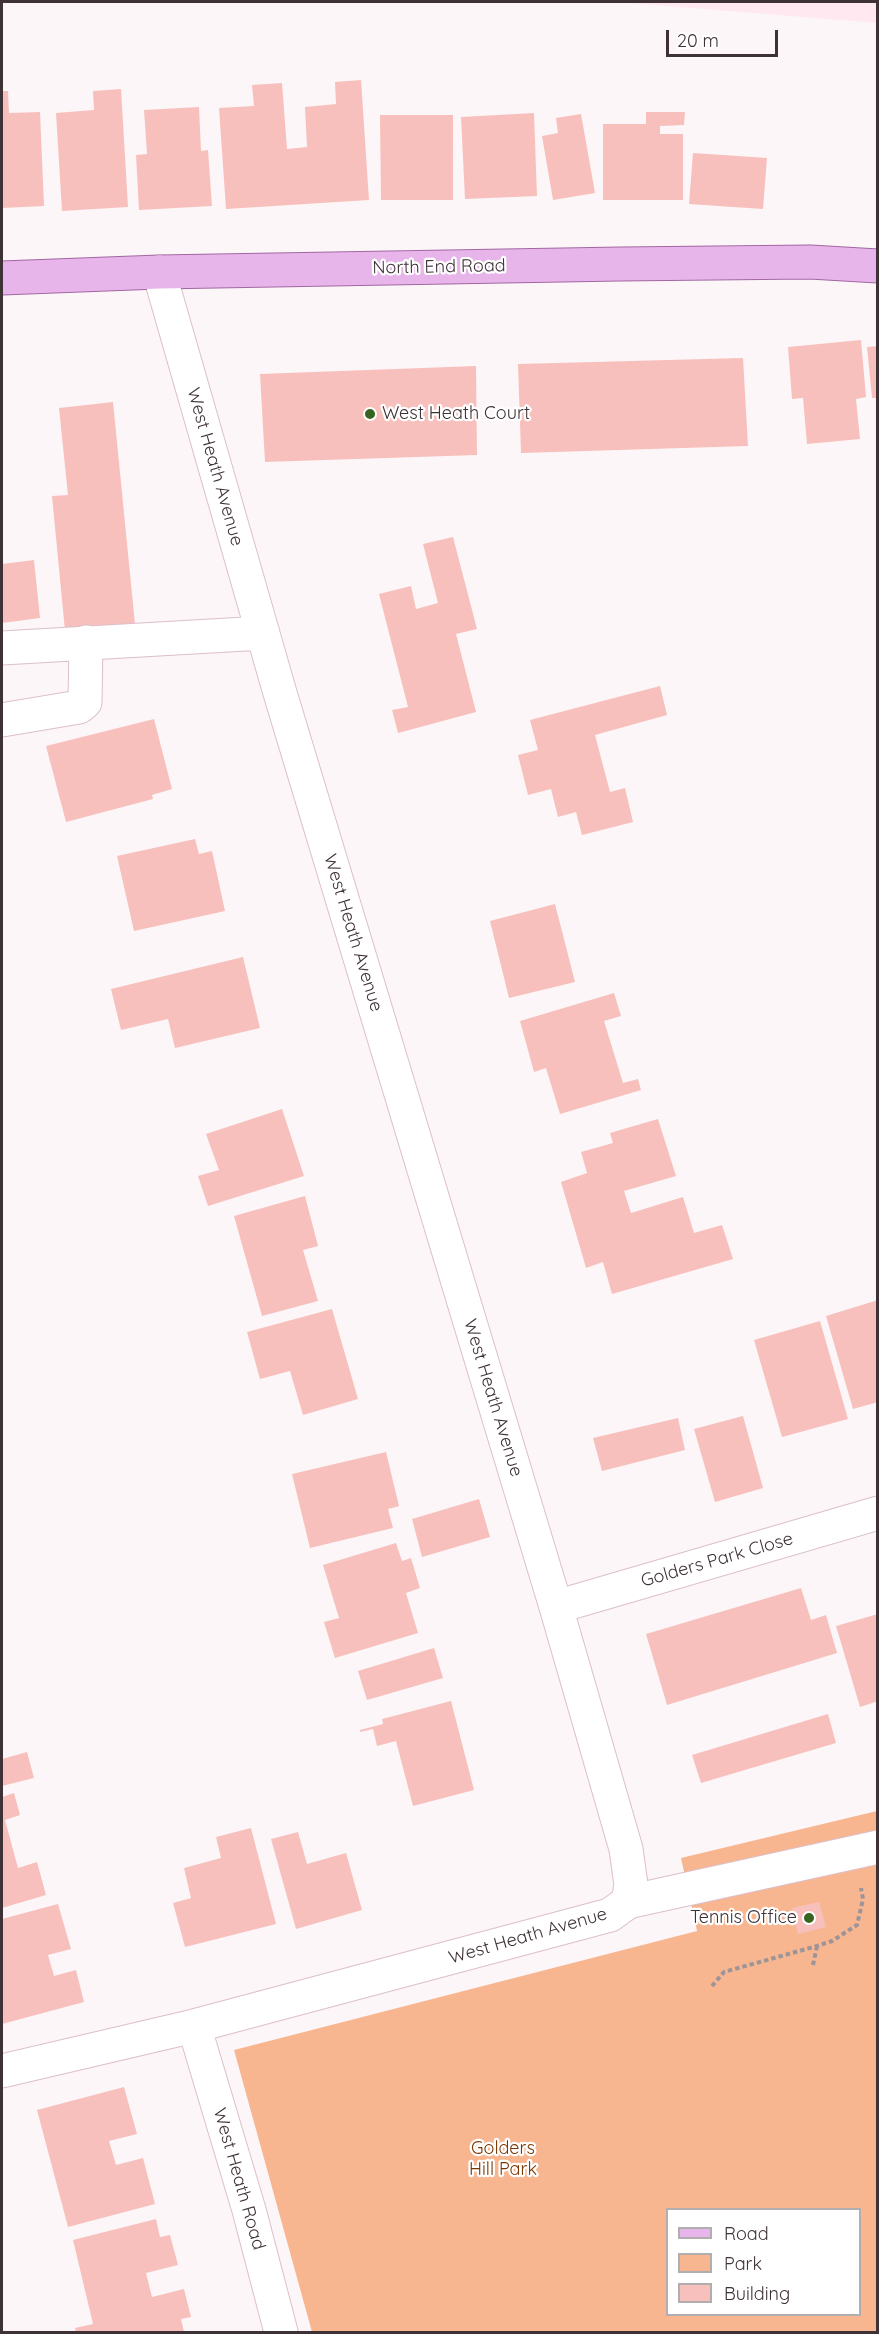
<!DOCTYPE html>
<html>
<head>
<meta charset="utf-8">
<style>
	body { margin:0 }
	#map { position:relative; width:879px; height:2334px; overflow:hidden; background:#fcf6f8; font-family:Quicksand,sans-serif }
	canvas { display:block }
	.frame { position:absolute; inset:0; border:3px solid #3e3237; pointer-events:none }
	.legend { position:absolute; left:666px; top:2208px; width:195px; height:108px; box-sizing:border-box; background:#fff; border:2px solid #b2adaf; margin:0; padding:8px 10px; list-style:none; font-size:18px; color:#3e3237 }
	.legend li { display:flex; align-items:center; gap:12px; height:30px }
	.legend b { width:30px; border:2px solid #b2adaf }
	.scale { position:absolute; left:666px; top:30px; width:112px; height:27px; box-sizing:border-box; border:3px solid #3e3237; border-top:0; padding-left:8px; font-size:18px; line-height:21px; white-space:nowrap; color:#3e3237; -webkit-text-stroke:4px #fff; paint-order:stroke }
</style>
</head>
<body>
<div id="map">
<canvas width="879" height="2334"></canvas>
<div class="frame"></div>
<ul class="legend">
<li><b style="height:8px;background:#e8b5ea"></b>Road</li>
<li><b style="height:16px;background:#f8b690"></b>Park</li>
<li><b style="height:16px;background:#f8c0bc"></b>Building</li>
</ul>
<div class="scale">20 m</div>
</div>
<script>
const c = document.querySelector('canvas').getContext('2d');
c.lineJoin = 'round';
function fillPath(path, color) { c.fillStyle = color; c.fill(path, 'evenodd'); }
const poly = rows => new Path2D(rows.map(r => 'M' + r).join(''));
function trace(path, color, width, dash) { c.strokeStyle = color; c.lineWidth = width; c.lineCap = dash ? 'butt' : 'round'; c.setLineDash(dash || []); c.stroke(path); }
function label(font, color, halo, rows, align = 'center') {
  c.font = font + ' Quicksand,sans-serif'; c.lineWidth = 4.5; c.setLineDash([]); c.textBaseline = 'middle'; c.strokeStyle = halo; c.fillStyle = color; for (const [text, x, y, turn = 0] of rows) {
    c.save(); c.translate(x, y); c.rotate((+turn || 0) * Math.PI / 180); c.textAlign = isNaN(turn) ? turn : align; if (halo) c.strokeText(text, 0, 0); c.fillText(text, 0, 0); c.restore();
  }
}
const built = poly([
	[618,2,877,2,877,23]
]);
const green = poly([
	[877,1811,877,2332,312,2332,234,2050,697,1931,681,1858],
	[668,2210,860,2210,860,2314,668,2314]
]);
const building = poly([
	[361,80,369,200,226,209,219,108,254,106,252,85,282,83,287,149,307,147,305,107,336,104,335,82],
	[121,89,128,207,62,211,56,113,94,110,93,91],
	[2,91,8,91,9,113,40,112,44,206,2,208],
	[199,107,201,151,208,150,212,206,139,210,136,155,147,154,144,110],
	[646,112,685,112,684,125,660,126,660,134,683,134,683,200,603,200,603,124,646,124],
	[534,113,537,196,465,199,461,117],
	[581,114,595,193,553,200,542,136,558,133,556,118],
	[380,115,453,115,453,200,381,200],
	[693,153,767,158,763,209,689,204],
	[861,340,866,397,856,399,860,439,807,444,803,398,792,399,788,347],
	[878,346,878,398,872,398,867,347],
	[743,358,748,446,521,453,518,364],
	[476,366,477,455,265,462,260,374],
	[113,402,135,624,65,631,52,496,68,495,59,408],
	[453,537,477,629,456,634,476,712,398,733,392,710,408,707,379,594,411,586,416,609,438,603,423,544],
	[34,560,40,618,2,623,2,564],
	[660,686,667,715,595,735,610,792,625,788,633,822,582,835,576,812,558,817,551,789,528,795,518,755,538,750,530,720],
	[154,719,172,789,152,795,153,799,66,822,46,746],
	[195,839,199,854,212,851,225,911,134,931,117,856],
	[555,904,575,982,509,998,490,921],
	[243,957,260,1028,175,1048,168,1019,121,1030,111,989],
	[614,993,621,1016,604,1021,623,1083,638,1079,641,1090,560,1114,546,1068,534,1072,520,1021],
	[282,1109,304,1176,208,1206,198,1176,219,1170,206,1134],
	[658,1119,676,1176,624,1191,631,1213,683,1197,694,1233,722,1225,733,1259,612,1294,603,1262,586,1268,561,1182,587,1173,581,1152,613,1143,610,1133],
	[305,1196,318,1246,303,1250,318,1301,262,1316,234,1216],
	[878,1300,878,1402,853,1409,826,1316],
	[332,1309,358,1399,303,1415,290,1371,260,1379,247,1332],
	[820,1321,848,1419,782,1437,754,1340],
	[743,1416,763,1488,715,1502,694,1429],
	[678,1418,685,1450,602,1471,593,1438],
	[386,1452,399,1506,388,1509,393,1528,310,1548,292,1474],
	[479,1499,490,1537,422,1557,412,1519],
	[396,1543,402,1561,411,1558,420,1588,406,1593,418,1633,335,1658,324,1622,339,1618,323,1565],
	[801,1588,811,1620,826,1615,837,1653,667,1705,646,1634],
	[878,1614,878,1701,860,1707,836,1626],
	[434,1648,443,1678,367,1700,358,1671],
	[451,1701,474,1790,413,1806,396,1741,377,1746,373,1729,360,1732,360,1730,383,1724,382,1719],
	[828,1714,836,1743,701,1783,692,1755],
	[27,1752,34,1778,2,1786,2,1759],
	[14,1793,20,1815,5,1820,18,1868,37,1862,46,1895,2,1908,2,1797],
	[251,1828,276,1924,185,1947,173,1903,191,1898,184,1868,221,1858,216,1837],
	[298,1832,307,1864,346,1853,362,1910,296,1929,271,1839],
	[819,1902,826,1927,798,1934,792,1908],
	[58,1904,71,1949,48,1955,54,1976,76,1970,84,2002,2,2024,2,1919],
	[124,2087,137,2134,109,2141,116,2165,143,2158,155,2204,68,2227,37,2110],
	[156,2219,160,2237,170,2235,178,2265,146,2273,152,2297,184,2289,191,2317,181,2319,184,2332,76,2332,75,2328,93,2324,73,2240]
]);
const path = poly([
	[813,1965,817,1946],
	[712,1986,724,1972,817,1946,832,1941,857,1925,863,1899,861,1888]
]);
const minor = poly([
	[2,648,263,633],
	[2,720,79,707,85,702,86,642],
	[556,1607,878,1513],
	[628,1902,878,1847],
	[194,2026,249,2210,281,2332],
	[2,2071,194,2026,610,1915,628,1902,631,1885,626,1849,556,1607,280,693,159,272]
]);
const major = poly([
	[2,278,159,272,620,264,810,262,878,266]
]);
const markers = [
	[370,414,6,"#386321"],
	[809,1918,6,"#386321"]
];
const streetNames = [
	["North End Road",439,267,-1],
	["West Heath Avenue",215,467,74],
	["West Heath Avenue",353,933,73],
	["West Heath Avenue",493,1398,73],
	["Golders Park Close",717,1560,-16],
	["West Heath Avenue",528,1936,-16],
	["West Heath Road",239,2179,74]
];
const poiNames = [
	["West Heath Court",382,414],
	["Tennis Office",797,1918,"right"]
];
const parkNames = [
	["Golders",503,2149],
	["Hill Park",503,2170]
];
fillPath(built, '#ffe8f0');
fillPath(green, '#f8b690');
fillPath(building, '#f8c0bc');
trace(minor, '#dcbfc9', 35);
trace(major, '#a267a2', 35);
trace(path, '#9d9498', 4, [4.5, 3]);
trace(minor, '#fff', 33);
trace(major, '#e8b5ea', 33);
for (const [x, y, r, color] of markers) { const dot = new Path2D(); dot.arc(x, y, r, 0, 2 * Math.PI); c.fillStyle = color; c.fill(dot); trace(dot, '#fff', 2); }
label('18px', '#3e3237', '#fff', streetNames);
label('18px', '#3e3237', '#fff', poiNames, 'left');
label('18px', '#793600', '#fff', parkNames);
</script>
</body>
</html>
